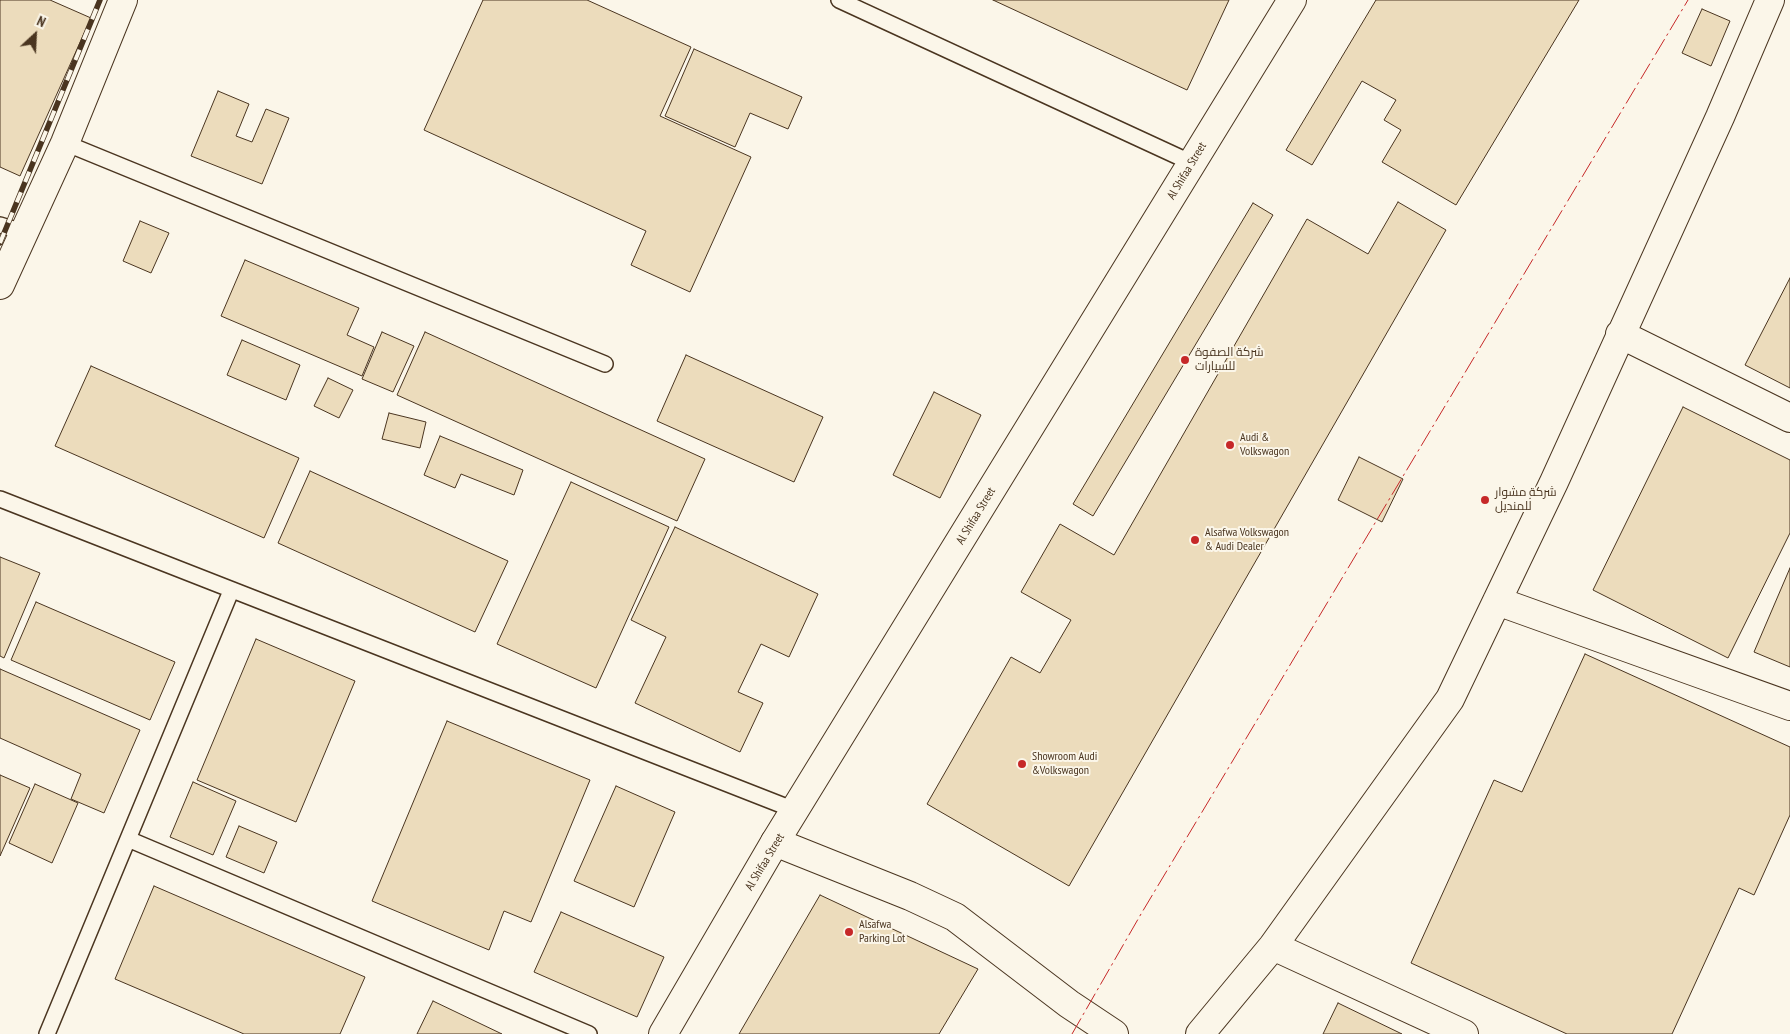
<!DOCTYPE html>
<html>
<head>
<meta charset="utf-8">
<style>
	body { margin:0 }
	#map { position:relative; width:1790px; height:1034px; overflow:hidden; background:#fbf6e9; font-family:"PT Sans Narrow",sans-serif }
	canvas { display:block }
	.north { position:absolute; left:10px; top:10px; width:50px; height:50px; -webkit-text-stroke:4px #fbf6e9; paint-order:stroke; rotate:25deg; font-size:14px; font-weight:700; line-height:20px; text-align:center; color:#4a3520 }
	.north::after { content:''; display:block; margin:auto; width:18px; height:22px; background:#4a3520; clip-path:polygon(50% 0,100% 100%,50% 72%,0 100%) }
</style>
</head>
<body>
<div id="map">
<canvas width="1790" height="1034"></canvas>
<div class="north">N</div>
</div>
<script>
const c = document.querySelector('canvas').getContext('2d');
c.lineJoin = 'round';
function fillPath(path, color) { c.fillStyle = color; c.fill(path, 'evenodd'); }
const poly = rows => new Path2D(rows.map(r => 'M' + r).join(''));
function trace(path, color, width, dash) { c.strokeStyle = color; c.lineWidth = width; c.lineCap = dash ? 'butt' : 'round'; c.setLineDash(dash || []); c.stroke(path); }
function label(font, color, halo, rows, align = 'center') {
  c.font = font + ' "PT Sans Narrow",Cairo,sans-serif'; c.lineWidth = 4; c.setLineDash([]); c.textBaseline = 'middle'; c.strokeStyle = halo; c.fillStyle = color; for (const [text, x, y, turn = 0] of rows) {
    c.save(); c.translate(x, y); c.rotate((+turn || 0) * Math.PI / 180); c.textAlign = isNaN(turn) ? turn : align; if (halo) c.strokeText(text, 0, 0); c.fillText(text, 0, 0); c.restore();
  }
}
const building = poly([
	[0,0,50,0,91,18,20,176,0,167,0,0],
	[483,0,587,0,691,47,660,116,751,157,690,292,631,265,646,231,424,130,483,0],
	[993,0,1229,0,1187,90,993,0],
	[1376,0,1579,0,1456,205,1382,162,1401,130,1384,120,1396,100,1362,81,1312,165,1286,150,1376,0],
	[1702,9,1730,21,1711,66,1682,53,1702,9],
	[694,49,802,97,788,129,750,113,735,147,665,116,694,49],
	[218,91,249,104,236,136,252,142,266,109,289,118,262,184,191,156,218,91],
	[1398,202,1446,230,1069,886,927,804,1011,657,1040,673,1071,620,1021,592,1060,524,1114,555,1307,219,1368,254,1398,202],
	[1253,203,1273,215,1093,516,1073,504,1253,203],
	[140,221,169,233,151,273,123,261,140,221],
	[245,260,359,308,347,335,374,347,362,376,221,316,245,260],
	[1790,278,1790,388,1745,365,1790,278],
	[382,332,414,346,393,392,362,379,382,332],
	[425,332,705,459,677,521,397,395,425,332],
	[242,340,300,365,286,400,227,375,242,340],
	[686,355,823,417,794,482,657,421,686,355],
	[91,366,299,458,264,538,55,446,91,366],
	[328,378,353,390,339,418,314,406,328,378],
	[934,392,981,415,940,498,893,475,934,392],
	[1683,407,1790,460,1790,533,1728,658,1593,590,1683,407],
	[389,413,426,422,420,448,382,439,389,413],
	[440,436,523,470,514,495,461,474,455,488,424,475,440,436],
	[1359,457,1403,479,1382,522,1338,500,1359,457],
	[310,471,508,561,475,632,278,543,310,471],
	[571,482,669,527,596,688,497,644,571,482],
	[675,527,818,594,789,657,761,644,738,692,763,703,740,752,635,703,666,637,631,620,675,527],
	[0,557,40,573,4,658,0,656,0,557],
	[1790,568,1790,667,1754,652,1790,568],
	[36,602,175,662,150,720,11,660,36,602],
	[256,639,355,681,296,822,197,780,256,639],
	[1585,654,1790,747,1790,815,1754,895,1739,888,1672,1034,1567,1034,1411,963,1494,780,1522,792,1585,654],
	[0,669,140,730,104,813,71,799,81,774,0,738,0,669],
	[447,721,590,780,531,922,504,911,489,950,372,901,447,721],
	[0,775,30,788,0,856,0,775],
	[193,782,236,801,213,855,170,837,193,782],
	[35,784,78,803,52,863,9,843,35,784],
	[616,786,675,812,634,907,574,881,616,786],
	[239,826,277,842,264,873,226,857,239,826],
	[154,886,365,977,340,1034,244,1034,115,979,154,886],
	[820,895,978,969,939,1034,739,1034,820,895],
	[561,912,664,957,637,1017,534,972,561,912],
	[433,1001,502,1034,417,1034,433,1001],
	[1338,1003,1402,1034,1323,1034,1338,1003]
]);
const lane = poly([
	[839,0,1192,163],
	[65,143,605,364],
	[0,225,23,232],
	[0,499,797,811],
	[128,839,589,1034],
	[47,1034,231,591]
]);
const street = poly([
	[1620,334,1790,418],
	[1497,601,1790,706],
	[775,842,910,896,955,917,1069,1004,1114,1034],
	[1273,946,1464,1034],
	[1200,1034,1273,946,1450,699,1554,482,1720,117,1770,0]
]);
const secondary = poly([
	[0,285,65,143,123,0],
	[663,1034,775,842,1292,0]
]);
const rail = poly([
	[0,243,100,0]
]);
const power = poly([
	[1072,1034,1141,914,1688,0]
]);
const markers = [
	[1185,360,5,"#c62828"],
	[1230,445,5,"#c62828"],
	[1485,500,5,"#c62828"],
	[1195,540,5,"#c62828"],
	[1022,764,5,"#c62828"],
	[849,932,5,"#c62828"]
];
const streetNames = [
	["Al Shifaa Street",1187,171,-59],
	["Al Shifaa Street",976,516,-59],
	["Al Shifaa Street",765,862,-59]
];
const poiNames = [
	["شركة الصفوة",1195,353],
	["للسيارات",1195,367],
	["Audi &",1240,438],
	["Volkswagon",1240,452],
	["شركة مشوار",1495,493],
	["للمنديل",1495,507],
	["Alsafwa Volkswagon",1205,533],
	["& Audi Dealer",1205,547],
	["Showroom Audi",1032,757],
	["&Volkswagon",1032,771],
	["Alsafwa",859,925],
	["Parking Lot",859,939]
];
fillPath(building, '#ecdcbc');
trace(building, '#4a3520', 1);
trace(lane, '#4a3520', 18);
trace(street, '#4a3520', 30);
trace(secondary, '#4a3520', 30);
trace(lane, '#fbf6e9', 15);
trace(street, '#fbf6e9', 28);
trace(secondary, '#fbf6e9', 28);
trace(rail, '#4a3520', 5.5);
trace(rail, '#fbf6e9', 4, [11]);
trace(power, '#c62828', 1, [18, 4, 2.5, 4]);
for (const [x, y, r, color] of markers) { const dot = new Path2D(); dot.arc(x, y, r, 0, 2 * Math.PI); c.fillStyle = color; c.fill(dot); trace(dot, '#fbf6e9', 2); }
label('12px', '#4a3520', '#fbf6e9', streetNames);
label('12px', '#4a3520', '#fbf6e9', poiNames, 'left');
</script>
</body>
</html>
